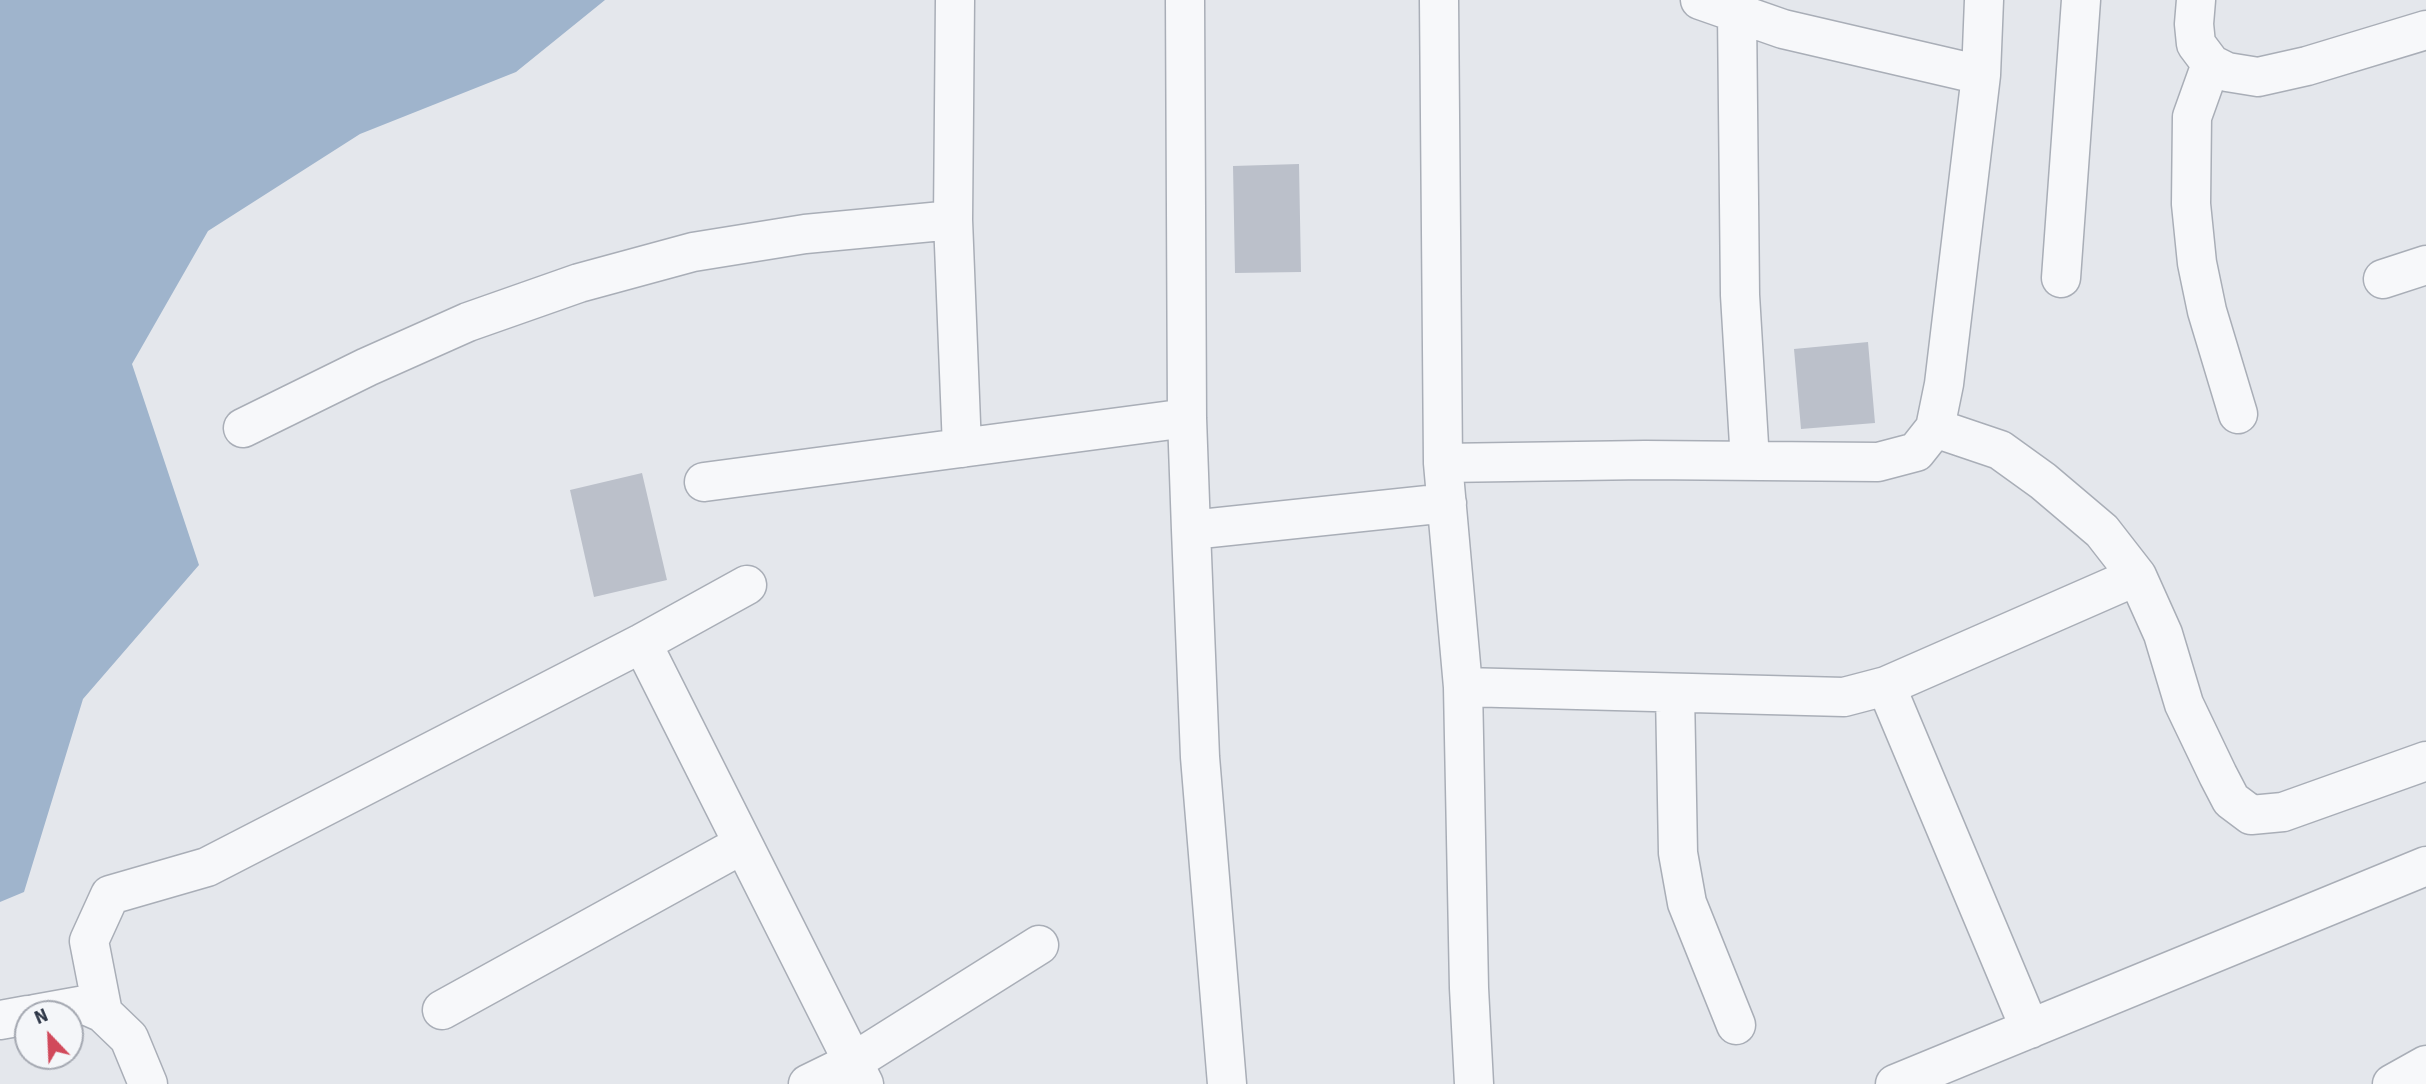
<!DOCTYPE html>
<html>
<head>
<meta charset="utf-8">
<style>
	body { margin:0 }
	#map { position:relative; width:2426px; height:1084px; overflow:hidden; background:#e4e7ec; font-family:"Source Sans 3",sans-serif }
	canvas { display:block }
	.north { position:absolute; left:14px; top:1000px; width:70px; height:70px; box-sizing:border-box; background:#f4f6f9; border:2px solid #a4a8b1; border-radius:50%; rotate:337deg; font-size:19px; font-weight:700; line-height:28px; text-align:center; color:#2b3445 }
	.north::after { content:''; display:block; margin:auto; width:24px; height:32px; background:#d1495b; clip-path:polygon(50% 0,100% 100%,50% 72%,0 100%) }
</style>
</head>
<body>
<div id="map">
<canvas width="2426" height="1084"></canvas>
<div class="north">N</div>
</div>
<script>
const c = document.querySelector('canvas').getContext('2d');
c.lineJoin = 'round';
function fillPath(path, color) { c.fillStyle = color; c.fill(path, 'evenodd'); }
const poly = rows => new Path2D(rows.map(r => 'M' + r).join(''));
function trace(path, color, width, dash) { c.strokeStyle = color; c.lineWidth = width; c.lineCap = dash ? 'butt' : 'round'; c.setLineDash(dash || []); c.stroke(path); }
const water = poly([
	[0,0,605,0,516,72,360,134,208,231,132,364,199,565,83,699,24,892,0,902]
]);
const building = poly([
	[1299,164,1301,272,1235,273,1233,166],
	[1868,342,1875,423,1801,429,1794,349],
	[642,473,667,580,594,597,570,490]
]);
const minor = poly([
	[955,0,953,220,962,448],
	[1185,0,1187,418,1191,530,1200,757,1227,1084],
	[1439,0,1443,463,1463,687,1469,988,1474,1084],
	[1700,0,1783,29,1981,75],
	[2196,0,2194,24,2196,44,2211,64,2227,72,2258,77,2307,66,2426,30],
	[1737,13,1740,295,1750,461],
	[2211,64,2192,117,2191,204,2197,263,2207,311,2238,414],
	[2061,278,2081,0],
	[2383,279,2426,265],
	[243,428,367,367,468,322,579,283,693,252,805,234,953,220],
	[1935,428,2000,450,2043,481,2102,531,2137,576,2163,634,2184,704,2218,775,2231,800,2251,815,2283,812,2426,761],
	[1443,463,1645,460,1878,462,1916,452,1935,428,1944,384,1981,75,1984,0],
	[704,482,1187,418],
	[1191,530,1447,503],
	[642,643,864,1084],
	[1886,686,2030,1029],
	[1463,687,1844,697,1886,686,2137,576],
	[1675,693,1678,853,1687,903,1736,1025],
	[442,1010,743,844],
	[103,1013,89,941,110,895,207,867,642,643,747,585],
	[35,1014,85,1005,103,1013,129,1038,148,1084],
	[0,1020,28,1015],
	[808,1084,853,1062,1039,945],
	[1895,1084,2426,866],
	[2392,1084,2426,1065]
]);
fillPath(water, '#9fb4cc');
fillPath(building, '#bbc0ca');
trace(minor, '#a9aeb7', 41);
trace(minor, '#f7f8fa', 38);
</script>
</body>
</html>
